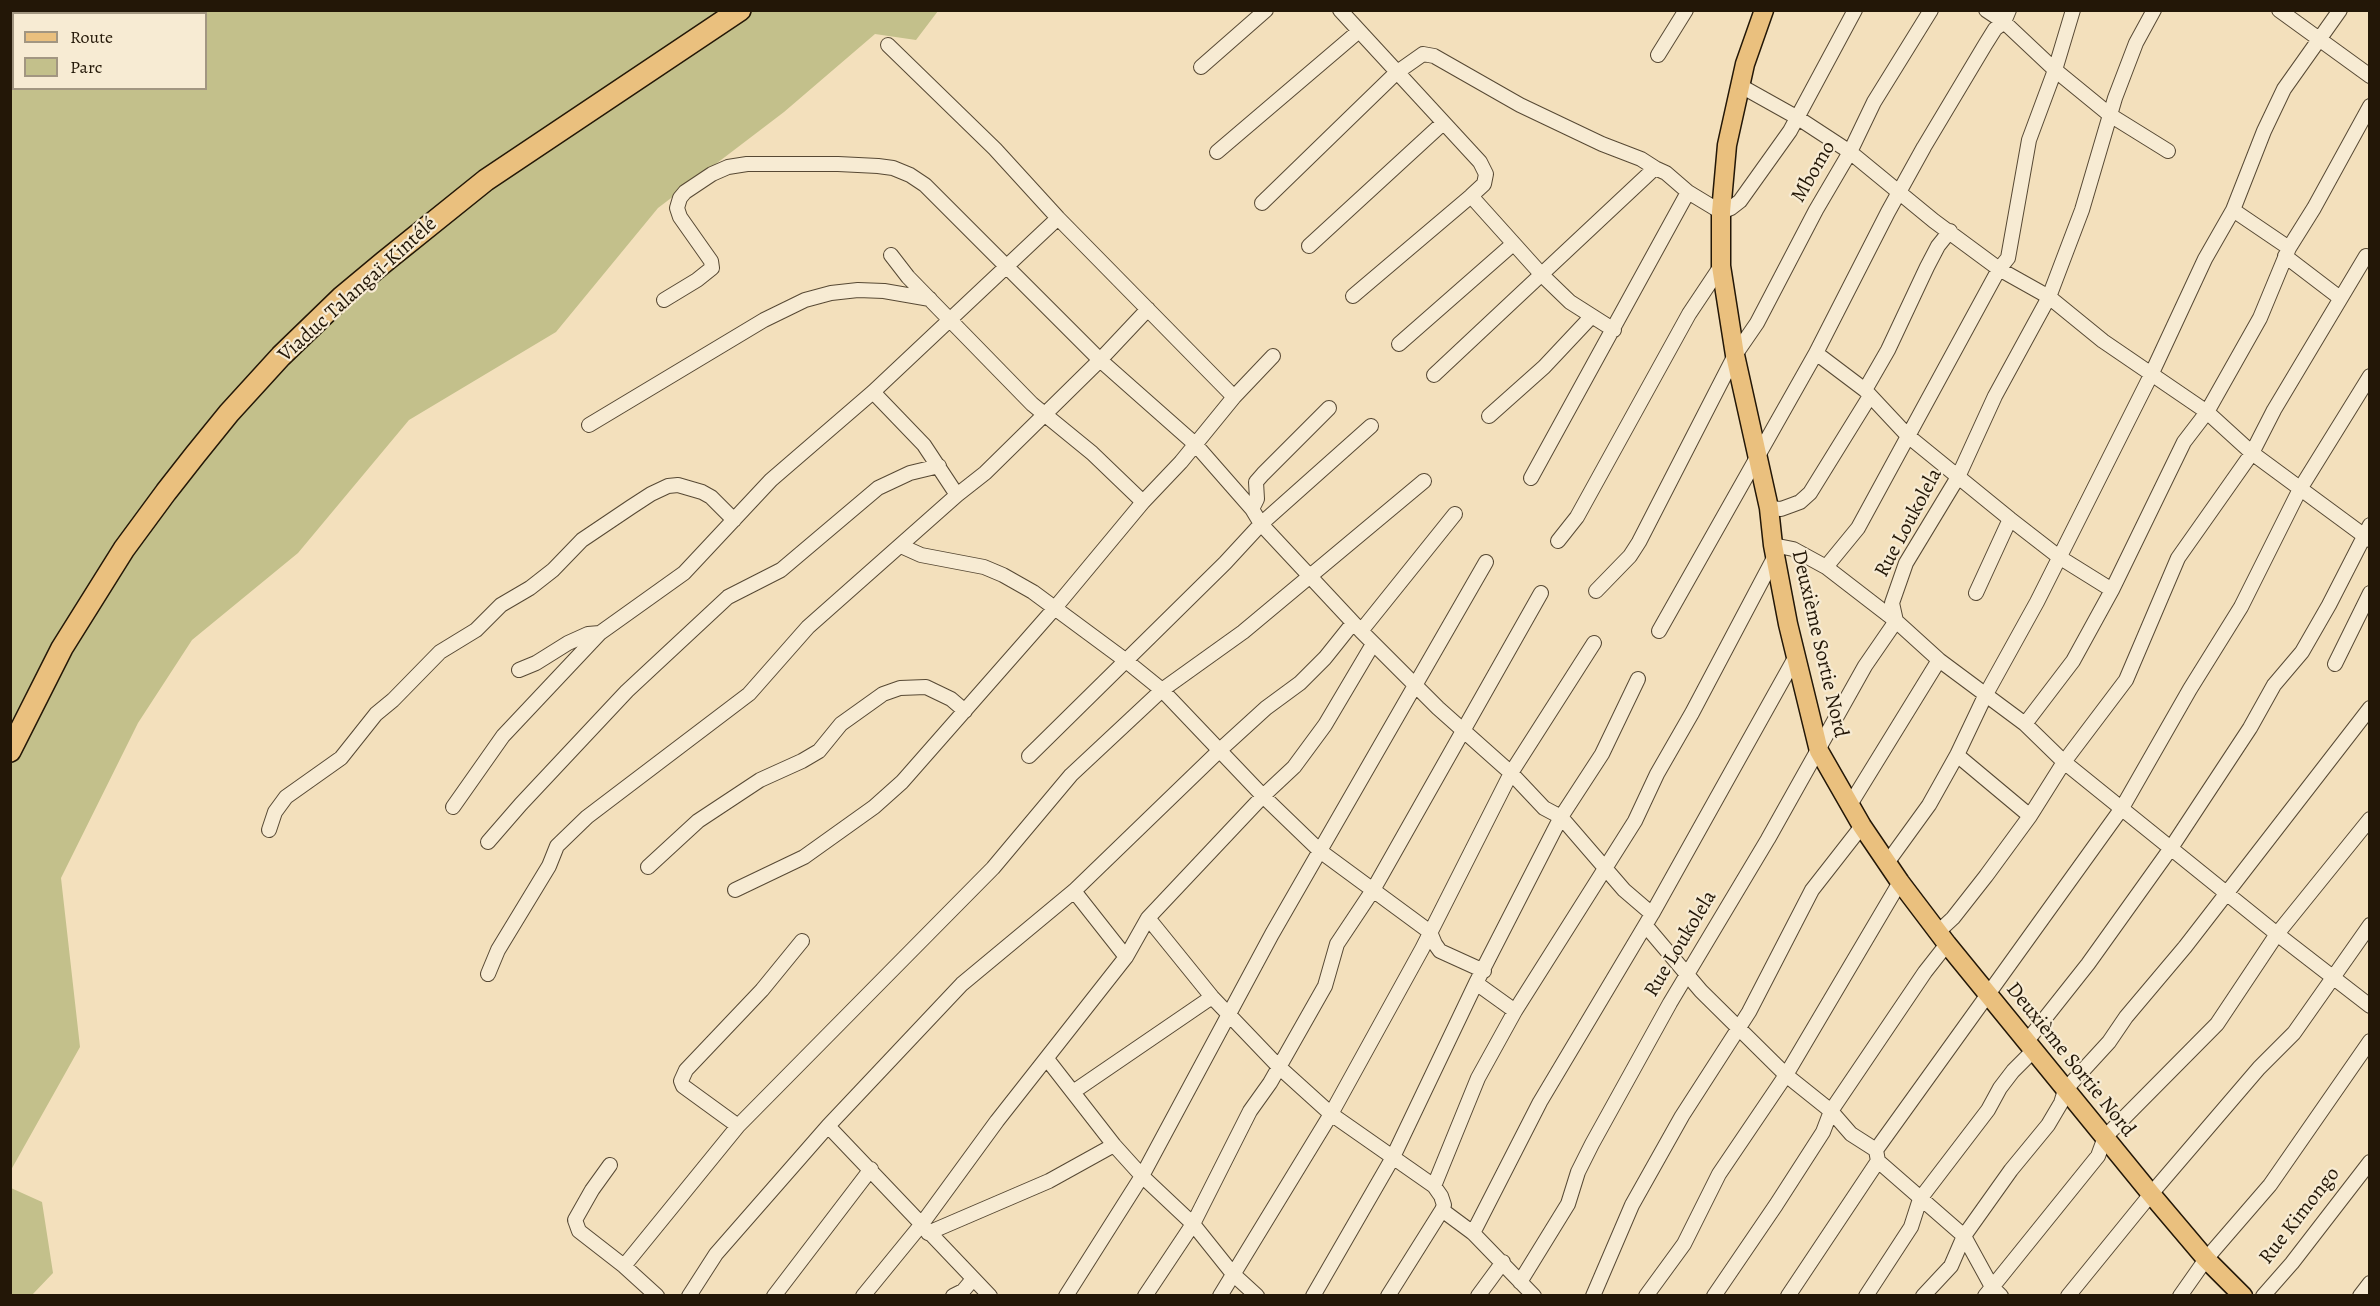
<!DOCTYPE html>
<html>
<head>
<meta charset="utf-8">
<style>
	body { margin:0 }
	#map { position:relative; width:2380px; height:1306px; overflow:hidden; background:#f3e0bc; font-family:Alegreya,serif }
	canvas { display:block }
	.frame { position:absolute; inset:0; border:12px solid #231707; pointer-events:none }
	.legend { position:absolute; left:12px; top:12px; width:195px; height:78px; box-sizing:border-box; background:#f7ebd3; border:2px solid #a29681; margin:0; padding:8px 10px; list-style:none; font-size:18px; color:#231707 }
	.legend li { display:flex; align-items:center; gap:12px; height:30px }
	.legend b { width:30px; border:2px solid #a29681 }
</style>
</head>
<body>
<div id="map">
<canvas width="2380" height="1306"></canvas>
<div class="frame"></div>
<ul class="legend">
<li><b style="height:8px;background:#eac07e"></b>Route</li>
<li><b style="height:16px;background:#c3c08b"></b>Parc</li>
</ul>
</div>
<script>
const c = document.querySelector('canvas').getContext('2d');
c.lineJoin = 'round';
function fillPath(path, color) { c.fillStyle = color; c.fill(path, 'evenodd'); }
const poly = rows => new Path2D(rows.map(r => 'M' + r).join(''));
function trace(path, color, width, dash) { c.strokeStyle = color; c.lineWidth = width; c.lineCap = dash ? 'butt' : 'round'; c.setLineDash(dash || []); c.stroke(path); }
function label(font, color, halo, rows, align = 'center') {
  c.font = font + ' Alegreya,serif'; c.lineWidth = 4.5; c.setLineDash([]); c.textBaseline = 'middle'; c.strokeStyle = halo; c.fillStyle = color; for (const [text, x, y, turn = 0] of rows) {
    c.save(); c.translate(x, y); c.rotate((+turn || 0) * Math.PI / 180); c.textAlign = isNaN(turn) ? turn : align; if (halo) c.strokeText(text, 0, 0); c.fillText(text, 0, 0); c.restore();
  }
}
const green = poly([
	[11,11,938,11,916,40,875,34,784,112,658,208,556,332,409,420,298,553,192,640,138,723,61,878,80,1047,11,1170],
	[14,14,206,14,206,88,14,88],
	[11,1188,42,1202,53,1273,32,1295,11,1295]
]);
const minor = poly([
	[1340,10,1480,162,1486,174,1484,184,1471,196,1353,296],
	[1986,10,2004,22,2055,70,2110,115,2168,151],
	[2279,10,2370,76],
	[888,45,995,149,1058,218,1234,397],
	[1658,55,1686,10],
	[1201,67,1266,10],
	[1739,85,1798,118,1850,152,1934,221,1999,269,2049,297,2103,341,2207,412,2252,453,2370,540],
	[1217,152,1359,31],
	[1471,196,1542,275,1570,302,1614,330],
	[1262,203,1396,73,1423,54,1434,56,1520,105,1602,144,1641,159,1655,168],
	[2233,210,2289,248],
	[1309,246,1443,123],
	[891,255,908,277,1032,404,1092,453,1143,502],
	[2285,256,2340,298],
	[664,300,697,280,712,268,711,261,680,217,677,208,680,198,685,192,712,174,728,167,747,164,838,164,878,166,893,168,910,175,925,185,1100,360,1195,444,1252,509,1261,524,1361,631,1438,708,1511,773,1544,808,1561,817,1624,890,1652,914],
	[1399,344,1513,244],
	[1816,353,1865,390,1908,436,2010,519,2059,557,2112,590],
	[1434,375,1655,168,1666,173,1688,192,1721,212,1731,208,1740,201,1790,131,1855,10],
	[1865,390,1888,350,1927,267,1938,246,1950,231],
	[873,392,924,445,957,495],
	[1489,416,1544,367,1591,317],
	[589,425,764,320,805,300,831,293,858,290,884,291,930,299],
	[1531,478,1688,192],
	[1769,508,1781,509,1792,505,1800,502,1810,493,1870,396],
	[1252,509,1257,499,1256,482,1263,474,1329,408],
	[1558,541,1577,517,1689,314,1721,266],
	[1773,545,1793,549,1826,567,1896,621,1939,660,2025,724,2064,762,2277,934,2370,1006],
	[901,546,921,555,984,567,1003,575,1033,592,1125,660,1162,690,1263,796,1320,851,1430,932,1435,944,1440,951,1484,971],
	[1826,567,1858,528,1999,269,2008,258,2029,140,2055,70,2073,10],
	[1596,591,1630,556,1639,542,1735,355,1757,323,1816,210,1850,152,1874,102,1931,10],
	[1976,593,2010,519],
	[1361,631,1455,514],
	[1659,631,1816,353,1888,212,1924,147,1985,45,1995,29,2004,22,2009,10],
	[2335,664,2370,593],
	[519,670,536,663,568,643,588,634,600,633],
	[2025,724,2073,661,2112,590,2184,442,2207,412,2260,318,2289,248,2314,208,2370,106],
	[1957,755,2030,816],
	[1029,756,1225,563,1261,524,1371,426],
	[1851,803,1939,660],
	[453,807,503,736,600,633,684,573,771,480,873,392,1058,218],
	[269,830,275,812,286,797,341,758,376,714,393,700,440,652,476,630,501,605,530,588,553,570,582,540,631,507,651,494,668,486,678,485,702,492,711,497,734,520],
	[488,842,521,804,627,691,728,597,781,570,878,488,910,473,939,466],
	[1887,863,1929,805,1957,755,1985,696,2037,602,2151,375,2205,259,2233,210,2264,131,2284,89,2340,10],
	[648,867,698,821,760,780,802,761,819,751,841,724,883,694,900,688,926,687,951,699,965,711],
	[735,890,804,857,874,807,902,782,1054,609,1143,502,1181,462,1234,397,1273,356],
	[1074,891,1126,957],
	[1148,918,1212,997,1279,1067,1331,1114,1434,1186,1441,1196,1444,1205,1442,1210,1388,1296],
	[1646,926,1701,991,1786,1075,1831,1111,1851,1134,1876,1150,1878,1161,1964,1236,1992,1287,2001,1296],
	[1938,932,1953,918,1986,876,2030,816,2064,762,2126,680,2178,558,2252,453,2274,410,2366,256],
	[488,974,498,950,549,866,557,846,587,817,749,694,808,627,957,495,985,473,1100,360,1148,309],
	[1476,983,1515,1011],
	[2027,1041,2088,964,2171,848,2250,728,2274,685,2302,652,2329,605,2370,525],
	[1047,1059,1114,1145,1142,1176,1193,1224,1233,1274,1257,1296],
	[1073,1092,1212,997],
	[738,1126,683,1086,681,1081,686,1070,762,990,802,941],
	[828,1126,990,1296],
	[1876,1150,2122,808,2190,689,2241,607,2300,489,2370,376],
	[610,1165,592,1190,575,1220,579,1231,624,1266,657,1296],
	[1434,1186,1478,1078,1515,1011,1635,821,1657,774,1692,713,1775,556],
	[1442,1210,1473,1233,1534,1296],
	[928,1233,1049,1181,1114,1145],
	[1473,1233,1540,1102,1652,914,1795,658],
	[624,1266,738,1126,993,868,1071,775,1162,690,1243,632,1424,481],
	[1520,1282,1568,1204,1578,1172,1592,1144,1670,1003,1768,839,1865,666,1896,621,1892,603,1906,563,1958,477,1995,396,2049,297,2082,210,2115,98,2136,43,2154,10],
	[689,1296,716,1254,828,1126,962,984,1074,891,1221,749,1266,708,1300,683,1325,658,1353,623],
	[774,1296,871,1169],
	[863,1296,921,1225,997,1121,1126,957,1148,918,1263,796,1294,767,1325,725,1373,644],
	[953,1296,963,1291,973,1279],
	[1066,1296,1142,1176,1272,934,1486,562],
	[1145,1296,1193,1224,1250,1111,1270,1083,1325,986,1337,944,1373,890,1541,593],
	[1220,1296,1331,1114,1422,949,1511,773,1594,643],
	[1313,1296,1392,1159,1476,983,1561,817,1602,754,1638,679],
	[1478,1296,1503,1262],
	[1593,1296,1632,1205,1682,1116,1749,1012,1812,890,1862,826],
	[1646,1296,1684,1244,1719,1174,1786,1075,1900,882],
	[1714,1296,1776,1205,1823,1132,1831,1111,1925,972,1947,944],
	[1788,1296,1878,1161],
	[1866,1296,1911,1227,1920,1199,1988,1110,2000,1088,2013,1071,2034,1050],
	[1923,1296,1951,1266,1964,1236,2011,1170,2048,1125,2061,1103,2065,1090,2109,1042,2126,1017,2185,947,2370,708],
	[1985,1296,2098,1156,2105,1137,2217,1024,2277,934,2370,819],
	[2068,1296,2151,1194,2259,1068,2294,1033,2370,925],
	[2180,1296,2206,1259,2270,1185,2370,1041],
	[2263,1296,2292,1263,2370,1162],
	[2360,1296,2370,1283]
]);
const major = poly([
	[1764,10,1745,64,1727,145,1721,212,1721,266,1735,355,1769,508,1773,545,1788,624,1819,751,1862,826,1900,882,1947,944,2151,1194,2206,1259,2243,1296]
]);
const highway = poly([
	[10,751,62,648,124,549,166,492,195,455,229,413,281,356,342,297,384,262,486,180,740,10]
]);
const streetNames = [
	["Mbomo",1814,172,-60],
	["Viaduc Talangaï-Kintélé",358,290,-42],
	["Rue Loukolela",1909,523,-62],
	["Deuxième Sortie Nord",1819,644,77],
	["Rue Loukolela",1681,944,-59],
	["Deuxième Sortie Nord",2070,1060,51],
	["Rue Kimongo",2300,1216,-52]
];
fillPath(green, '#c3c08b');
trace(minor, '#574934', 16);
trace(major, '#231707', 21);
trace(highway, '#231707', 24);
trace(minor, '#f7ebd3', 14);
trace(major, '#eac07e', 18);
trace(highway, '#eac07e', 21);
label('21px', '#231707', '#f7ebd3', streetNames);
</script>
</body>
</html>
